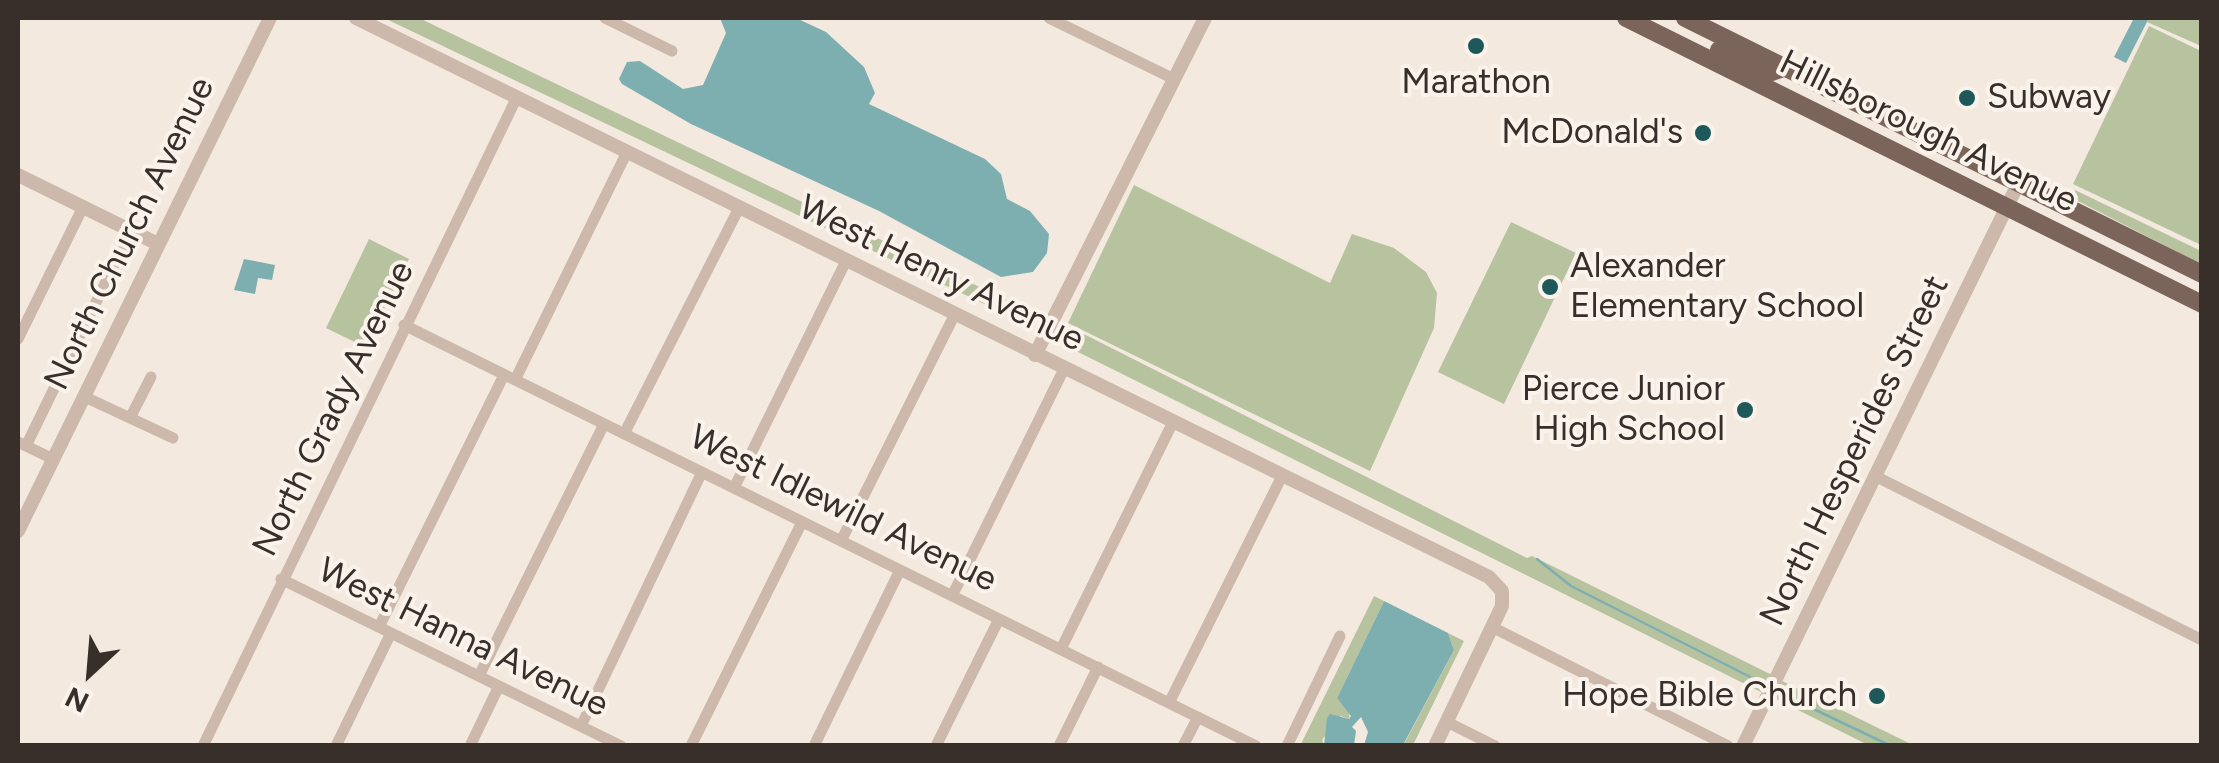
<!DOCTYPE html>
<html>
<head>
<meta charset="utf-8">
<style>
	body { margin:0 }
	#map { position:relative; width:2219px; height:763px; overflow:hidden; background:#f3e9df; font-family:Figtree,sans-serif }
	canvas { display:block }
	.frame { position:absolute; inset:0; border:20px solid #392f2a; pointer-events:none }
	.north { position:absolute; left:40px; top:623px; width:100px; height:100px; -webkit-text-stroke:8px #faf3ec; paint-order:stroke; rotate:206deg; font-size:28px; font-weight:700; line-height:40px; text-align:center; color:#392f2a }
	.north::after { content:''; display:block; margin:auto; width:35px; height:45px; background:#392f2a; clip-path:polygon(50% 0,100% 100%,50% 72%,0 100%) }
</style>
</head>
<body>
<div id="map">
<canvas width="2219" height="763"></canvas>
<div class="frame"></div>
<div class="north">N</div>
</div>
<script>
const c = document.querySelector('canvas').getContext('2d');
c.lineJoin = 'round';
function fillPath(path, color) { c.fillStyle = color; c.fill(path, 'evenodd'); }
const poly = rows => new Path2D(rows.map(r => 'M' + r).join(''));
function trace(path, color, width, dash) { c.strokeStyle = color; c.lineWidth = width; c.lineCap = dash ? 'butt' : 'round'; c.setLineDash(dash || []); c.stroke(path); }
function label(font, color, halo, rows, align = 'center') {
  c.font = font + ' Figtree,sans-serif'; c.lineWidth = 8; c.setLineDash([]); c.textBaseline = 'middle'; c.strokeStyle = halo; c.fillStyle = color; for (const [text, x, y, turn = 0] of rows) {
    c.save(); c.translate(x, y); c.rotate((+turn || 0) * Math.PI / 180); c.textAlign = isNaN(turn) ? turn : align; if (halo) c.strokeText(text, 0, 0); c.fillText(text, 0, 0); c.restore();
  }
}
const green = poly([
	[384,18,419,18,1019,306,1018,320],
	[2149,18,2201,18,2201,46,2147,22],
	[2149,26,2201,51,2201,245,2073,184],
	[1134,185,1330,283,1352,234,1394,248,1426,272,1437,293,1434,328,1370,471,1068,323],
	[2075,190,2201,251,2201,264,2072,198],
	[1511,222,1576,253,1504,404,1438,372],
	[369,239,409,259,365,347,326,328],
	[1064,324,1527,558,1532,556,1772,675,1763,693,1058,342],
	[1374,596,1384,601,1337,698,1350,710,1349,719,1340,716,1322,740,1324,745,1300,746],
	[1448,633,1464,641,1413,745,1403,746,1454,650],
	[1780,680,1913,745,1868,745,1772,697]
]);
const water = poly([
	[720,18,796,18,826,32,864,67,875,93,869,104,985,159,1001,174,1007,199,1030,211,1049,234,1047,253,1033,272,1001,277,879,211,691,124,622,84,619,79,627,62,640,61,683,89,703,85,726,33],
	[2134,18,2149,18,2126,63,2114,57],
	[244,259,275,265,272,280,258,278,255,294,234,290],
	[1384,601,1448,633,1454,650,1403,745,1364,745,1368,732,1361,717,1352,727,1356,731,1354,745,1324,745,1327,718,1330,714,1349,719,1351,716,1337,698]
]);
const stream = poly([
	[1537,559,1571,586,1766,685],
	[1778,692,1891,746]
]);
const minor = poly([
	[605,18,672,51],
	[1049,18,1174,79],
	[404,325,1256,746],
	[18,339,83,207],
	[515,380,627,152],
	[85,397,173,438],
	[130,418,151,377],
	[624,434,739,208],
	[18,442,53,459],
	[26,446,119,255,136,234],
	[1875,476,2202,640],
	[734,488,846,261],
	[841,541,955,314],
	[281,579,621,746],
	[952,596,1064,369],
	[379,627,504,375],
	[1494,628,1728,746],
	[1061,649,1173,422],
	[479,676,604,424],
	[1169,703,1282,476],
	[1447,722,1495,746],
	[581,726,702,472],
	[203,746,517,97],
	[336,746,391,633],
	[470,746,499,686],
	[691,746,802,522],
	[814,746,900,570],
	[936,746,999,619],
	[1059,746,1098,667],
	[1183,746,1198,717],
	[1287,746,1340,636]
]);
const tertiary = poly([
	[356,18,1489,577,1502,591,1502,606,1435,746],
	[18,175,158,244],
	[1035,355,1205,18],
	[18,531,270,18],
	[1743,746,2019,182]
]);
const primary = poly([
	[1626,18,2202,304],
	[1685,18,2202,274],
	[1719,50,1766,74,1786,67]
]);
const markers = [
	[1476,46,10,"#1f585b"],
	[1967,98,10,"#1f585b"],
	[1703,133,10,"#1f585b"],
	[1550,287,10,"#1f585b"],
	[1745,410,10,"#1f585b"],
	[1877,696,10,"#1f585b"]
];
const poiNames = [
	["Marathon",1476,83,"center"],
	["Subway",1987,98,"left"],
	["McDonald's",1683,133],
	["Alexander",1570,267,"left"],
	["Elementary School",1570,307,"left"],
	["Pierce Junior",1725,390],
	["High School",1725,430],
	["Hope Bible Church",1857,696]
];
const streetNames = [
	["Hillsborough Avenue",1928,132,26],
	["North Church Avenue",130,234,-64],
	["West Henry Avenue",941,274,26],
	["North Grady Avenue",334,409,-64],
	["North Hesperides Street",1855,451,-64],
	["West Idlewild Avenue",843,509,26],
	["West Hanna Avenue",463,638,26]
];
fillPath(green, '#b7c39f');
fillPath(water, '#7eafb0');
trace(stream, '#7eafb0', 2.5);
trace(minor, '#ccb9ab', 11);
trace(tertiary, '#ccb9ab', 14);
trace(primary, '#7b655b', 18);
for (const [x, y, r, color] of markers) { const dot = new Path2D(); dot.arc(x, y, r, 0, 2 * Math.PI); c.fillStyle = color; c.fill(dot); trace(dot, '#faf3ec', 4); }
label('35px', '#392f2a', '#faf3ec', poiNames, 'right');
label('35px', '#392f2a', '#faf3ec', streetNames);
</script>
</body>
</html>
